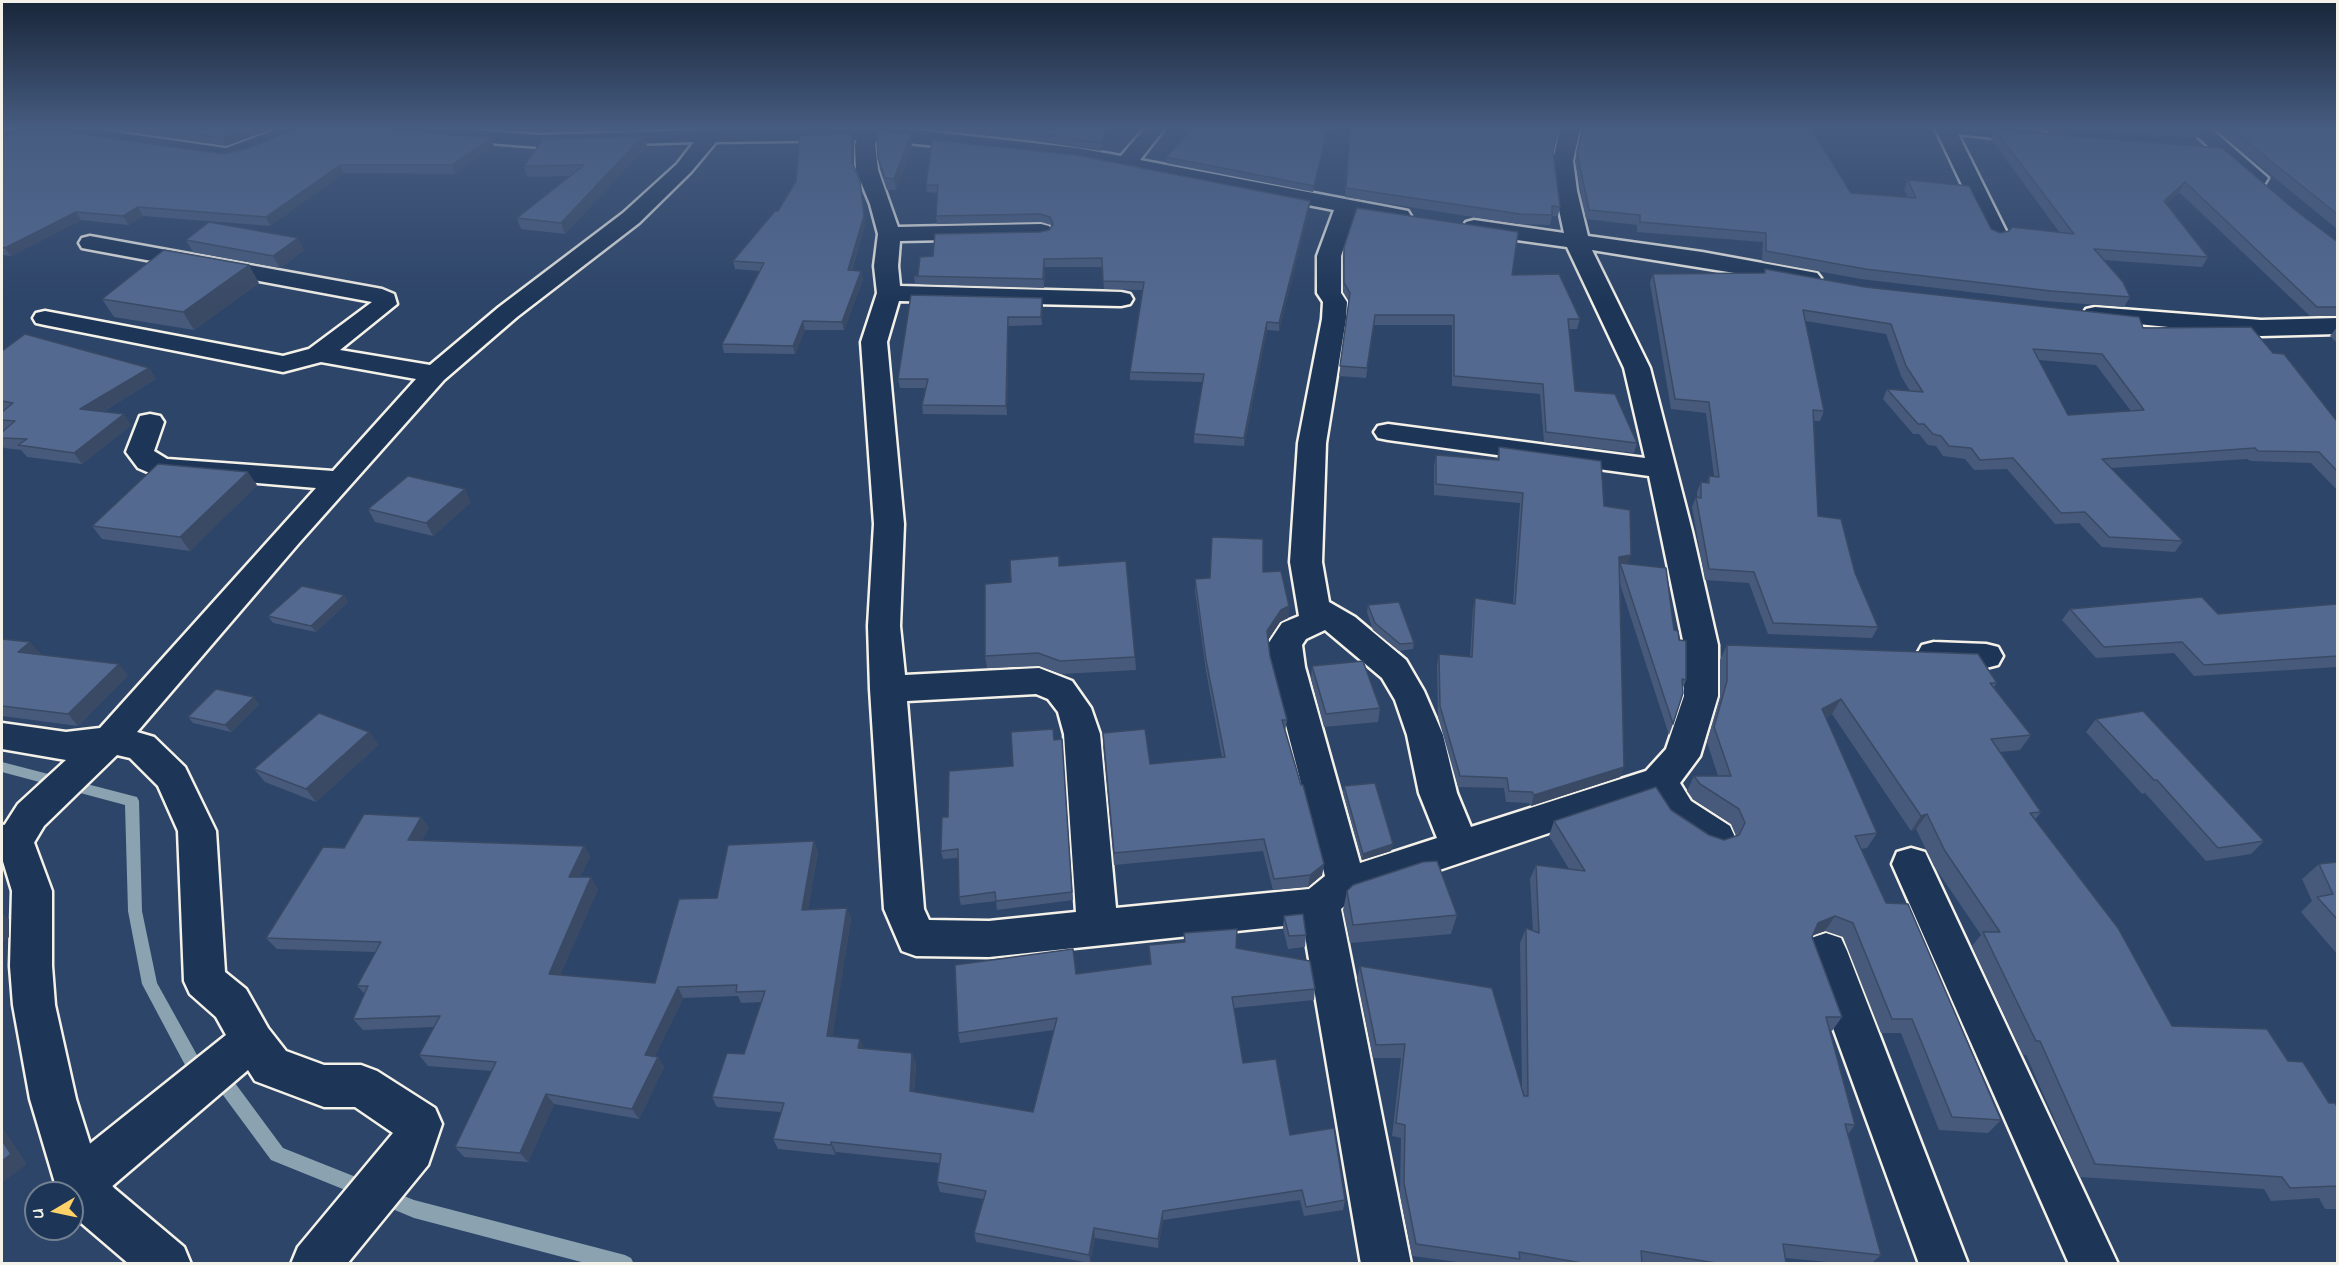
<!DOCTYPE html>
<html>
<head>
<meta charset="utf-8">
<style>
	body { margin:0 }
	#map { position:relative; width:2339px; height:1265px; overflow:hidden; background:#2d4568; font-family:"Architects Daughter",sans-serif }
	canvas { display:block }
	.frame { position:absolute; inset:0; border:3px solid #f4f1e8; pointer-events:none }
	.north { position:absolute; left:24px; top:1181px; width:60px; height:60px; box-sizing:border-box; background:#1d3557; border:2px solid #738091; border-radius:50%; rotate:261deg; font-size:16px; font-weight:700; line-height:24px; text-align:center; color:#f4f1e8 }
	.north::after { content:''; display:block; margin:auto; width:21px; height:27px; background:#ffd166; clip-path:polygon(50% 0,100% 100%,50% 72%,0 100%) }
</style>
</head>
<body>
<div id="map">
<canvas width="2339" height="1265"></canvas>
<div class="frame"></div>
<div class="north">U</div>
</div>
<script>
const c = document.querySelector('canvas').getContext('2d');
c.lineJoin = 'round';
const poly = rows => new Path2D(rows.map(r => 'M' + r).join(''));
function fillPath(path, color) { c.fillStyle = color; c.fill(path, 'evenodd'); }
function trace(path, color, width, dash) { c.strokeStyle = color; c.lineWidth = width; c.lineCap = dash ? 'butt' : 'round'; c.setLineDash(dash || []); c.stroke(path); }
const stream = poly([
	[2,762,137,797,139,801,142,911,157,983,197,1055,235,1083,283,1148,371,1183,374,1189,371,1195,365,1198,271,1160,223,1095,185,1065,142,984,128,911,125,805,2,772,2,762],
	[384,1188,414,1200,625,1255,631,1258,634,1264,589,1264,414,1218,378,1203,375,1197,378,1191,384,1188]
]);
const minor = poly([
	[18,128,86,128,226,148,280,128,307,128,304,132,249,155,226,160,60,136,29,137,2,144,2,132,18,128],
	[364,128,448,128,540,135,773,128,897,128,1077,148,1121,156,1145,128,1165,128,1140,160,1408,211,1411,216,1408,221,1400,223,1355,214,1341,256,1341,293,1347,302,1346,319,1326,443,1322,562,1329,602,1355,617,1406,660,1424,691,1443,735,1457,793,1471,827,1646,771,1666,749,1684,696,1684,645,1649,476,1388,440,1378,438,1374,432,1378,426,1388,424,1645,458,1624,368,1567,247,1474,234,1466,232,1463,227,1466,222,1474,220,1564,233,1555,191,1553,161,1560,128,1580,128,1573,161,1577,191,1588,236,1702,252,1817,273,1821,278,1817,283,1809,285,1592,250,1650,368,1692,531,1718,645,1718,696,1700,756,1680,783,1691,801,1730,826,1735,837,1730,848,1716,853,1702,848,1665,823,1650,799,1374,892,1349,902,1341,909,1411,1264,1361,1264,1303,924,989,957,916,956,902,951,884,909,870,689,868,626,874,524,861,342,877,293,874,266,878,234,870,204,856,170,855,144,857,140,716,142,691,172,639,223,517,317,444,380,299,543,137,732,154,737,185,767,216,831,225,972,246,989,268,1028,286,1051,324,1065,361,1065,377,1071,435,1108,442,1124,428,1165,347,1264,291,1264,298,1247,393,1133,355,1107,324,1107,255,1081,248,1070,96,1200,79,1207,72,1204,72,1193,60,1193,55,1183,62,1166,226,1035,216,1017,190,994,184,981,178,831,158,786,130,758,117,755,44,826,29,851,15,856,2,851,2,829,18,804,66,760,2,749,2,723,66,732,100,728,316,488,152,474,138,468,126,452,140,416,150,414,160,416,164,422,154,451,167,459,333,471,416,379,321,362,283,372,45,325,36,323,33,318,36,313,45,311,283,356,309,349,372,302,82,248,79,243,82,238,90,236,382,289,394,294,397,304,340,350,430,365,499,307,623,213,677,164,694,142,540,147,374,134,367,132,364,128],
	[877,140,1077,160,1334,210,1317,256,1317,293,1323,302,1322,319,1298,443,1290,562,1299,616,1282,623,1268,644,1271,667,1325,876,1309,889,1116,908,1100,734,1091,708,1072,681,1039,668,905,675,900,626,904,524,887,342,899,301,1121,306,1130,304,1133,299,1130,294,1121,292,900,286,898,266,900,241,1041,238,1049,236,1052,231,1049,226,1041,224,898,227,878,170,875,144,877,140],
	[1325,630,1382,678,1395,700,1407,735,1419,793,1437,838,1360,863,1305,667,1302,645,1306,639,1325,630],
	[1036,694,1048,699,1058,712,1064,734,1076,912,989,921,929,920,924,909,907,701,1036,694],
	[1935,128,2009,128,2039,131,2046,133,2049,137,2046,141,2039,143,1958,134,2007,233,2004,238,1996,240,1988,238,1985,233,1935,128],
	[2188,128,2210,128,2268,178,2265,183,2257,184,2249,183,2188,128],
	[2095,307,2261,320,2338,318,2338,334,2261,336,2086,319,2083,314,2086,309,2095,307],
	[1934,642,1986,644,1998,647,2003,656,1998,665,1986,668,1934,666,1922,663,1917,654,1922,645,1934,642],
	[1911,848,1925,852,2118,1264,2069,1264,1892,864,1897,852,1911,848],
	[1826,933,1841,938,1847,951,1968,1264,1919,1264,1805,951,1811,938,1826,933]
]);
const major = poly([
	[15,824,29,829,52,891,52,966,55,1005,76,1099,98,1169,114,1188,184,1247,191,1264,129,1264,80,1222,72,1212,72,1193,60,1193,55,1183,30,1099,13,1005,10,966,12,891,2,858,2,825,15,824]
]);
const wall = poly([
	[100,128,274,128,226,146],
	[475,128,520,128,516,131],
	[556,128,654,128,653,130,558,132],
	[935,128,1111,128,1101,151,1009,137,936,130],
	[1329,128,1313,192,1166,163,1166,157],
	[1582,128,1811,128,1851,193,1908,197,1904,190,1908,180,1991,229,2000,233,2060,233,1991,139,1995,130,2295,210,2335,240,2337,241,2337,316,2310,316,2179,192,2166,204,2208,257,2202,267,2103,260,2130,297,2124,307,2045,301,1861,279,1762,261,1763,242,1637,232,1637,225,1586,219,1575,161],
	[2073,128,2337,128,2337,229,2215,129,2202,129,2197,138,2074,130],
	[852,134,854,141,854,166,860,181,865,224,852,270,863,279,844,330,805,330,795,354,724,353,722,344,760,271,735,269,733,261,778,211],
	[643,136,647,146,565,234,521,229,517,218,570,176,527,177,524,166],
	[2,137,222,154,494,146,455,174,344,173,270,226,143,216,129,225,81,220,11,256,3,255,2,256],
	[1349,137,1553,152,1560,207,1558,216,1552,216,1550,225,1518,224,1345,197],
	[912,146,896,190,887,190,880,169,878,158],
	[926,185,1310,201,1309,209,1279,331,1267,330,1244,446,1194,443,1194,434,1203,382,1130,380,1130,372,1142,290,1104,289,1102,267,1045,267,1044,288,915,284,914,276,918,275,933,256,1049,230,1052,227,1051,225,1041,222,937,224,936,216,938,193,927,192],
	[186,240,304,250,280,268,193,252],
	[1344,247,1512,275,1580,319,1577,329,1569,329,1575,391,1637,443,1634,453,1544,442,1540,394,1452,386,1452,325,1374,325,1366,378,1339,376,1349,302,1343,292,1343,256],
	[1765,269,1865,287,2143,328,2273,353,2336,420,2337,420,2337,490,2311,463,2251,461,2247,459,2111,468,2183,541,2175,552,2102,547,2079,523,2055,524,2007,469,1974,470,1965,459,1943,456,1936,446,1928,445,1919,434,1913,434,1883,399,1887,389,1910,391,1901,376,1886,334,1805,321,1824,411,1820,421,1814,421,1818,516,1855,573,1878,627,1872,638,1768,634,1749,583,1705,580,1692,507,1696,497,1697,497,1697,492,1701,482,1707,483,1709,476,1714,476,1706,413,1671,409,1650,283,1653,274,1764,273],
	[2039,360,2096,365,2131,411,2068,415],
	[259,283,194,330,114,317,102,299],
	[1042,298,1042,325,1008,326,1007,415,923,414,922,405,926,388,900,388,898,379],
	[2337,327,2337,343,2330,336],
	[2,351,149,368,156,379,102,412,131,425,82,464,27,457,21,450,4,448,2,445,2,432,3,431,2,431],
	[1499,447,1604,506,1627,564,1674,630,1679,640,1686,680,1683,688,1673,724,1669,735,1620,584,1624,767,1620,777,1531,806,1529,803,1506,802,1504,788,1458,787,1438,717,1437,665,1439,654,1470,657,1473,609,1475,598,1513,604,1520,503,1434,495,1434,465,1436,455,1497,460],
	[257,485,190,551,102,539,92,526],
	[471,502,433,536,375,522,368,509],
	[1059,566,1135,657,1136,670,1061,674,1039,666,987,668,985,656,1011,582],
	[1263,572,1289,606,1288,618,1280,622,1268,640,1270,656,1287,720,1285,732,1324,864,1322,875,1308,887,1273,890,1263,851,1114,865,1103,745,1150,764,1222,758,1206,671,1195,591,1195,579],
	[344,595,348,602,316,632,273,623,268,616],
	[2337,604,2337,667,2194,676,2174,653,2096,658,2062,620,2070,609,2218,614],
	[1368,605,1414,643,1413,649,1399,651,1373,630,1367,612],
	[2,639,40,653,39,655,128,675,78,726,2,716],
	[1727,645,1997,683,1994,687,2031,735,2020,750,2000,752,2041,812,2035,820,2172,1026,2288,1061,2329,1103,2337,1107,2337,1209,2325,1209,2319,1198,2271,1201,2264,1189,2080,1177,2026,1055,2023,1055,1972,946,1981,935,1934,866,1916,829,1911,831,1832,714,1826,718,1877,833,1867,848,1861,849,1886,903,2001,1120,1988,1133,1939,1130,1901,1033,1881,1033,1843,937,1825,931,1813,935,1812,937,1842,1017,1832,1031,1830,1031,1855,1125,1848,1134,1881,1255,1872,1263,1838,1263,1785,1258,1786,1263,1465,1263,1412,1256,1400,1195,1401,1138,1392,1136,1401,1058,1373,1058,1357,980,1360,966,1522,1090,1520,943,1526,928,1533,931,1530,879,1536,865,1569,869,1549,836,1554,821,1671,810,1709,835,1724,840,1736,836,1731,824,1693,799,1687,791,1694,776,1718,776,1707,742,1720,697,1720,660],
	[1312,666,1380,708,1378,722,1324,727,1311,679],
	[259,704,231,732,193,723,188,717],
	[2096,719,2264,841,2251,854,2206,861,2145,793,2142,794,2086,732],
	[369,732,378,745,316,802,265,782,254,769],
	[1062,739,1073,900,997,910,996,901,961,905,959,897,958,858,943,859,941,851,948,817,1013,766,1054,740],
	[1344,786,1393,844,1391,851,1362,860,1343,793],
	[421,817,429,828,422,840,584,846,590,857,580,877,598,889,560,975,655,983,717,898,814,841,818,852,808,909,847,908,851,919,832,1037,864,1048,912,1053,916,1064,914,1092,1033,1112,1054,1030,960,1043,958,1033,1076,974,1150,964,1149,945,1184,942,1184,933,1236,948,1315,989,1314,1000,1234,1008,1243,1063,1290,1135,1345,1200,1343,1210,1304,1216,1300,1200,1163,1220,1158,1248,1095,1238,1090,1263,976,1242,974,1233,983,1199,940,1192,937,1182,939,1163,836,1152,835,1155,778,1149,773,1139,781,1112,717,1107,712,1097,744,1054,762,1002,741,1003,738,996,683,998,655,1056,658,1057,664,1067,639,1119,554,1104,528,1162,464,1157,455,1147,492,1071,428,1066,419,1055,434,1027,363,1030,353,1019,365,994,357,986,376,952,277,949,266,938,344,848],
	[2337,862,2337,954,2301,912,2312,901,2302,879,2319,864],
	[1347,891,1457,915,1451,934,1350,943,1343,910],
	[1284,916,1306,935,1305,947,1288,949,1283,928]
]);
const shadedWall = poly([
	[2,128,11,128,2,130],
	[249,128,274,128,226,146,221,138],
	[1108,128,1111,128,1101,151,1101,143],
	[1328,128,1329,128,1313,192,1314,186],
	[852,134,854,141,854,170,852,162],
	[911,134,912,146,896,190,894,179],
	[643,136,647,146,565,234,561,223],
	[491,138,494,146,455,174,452,165],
	[340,165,344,173,270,226,266,217],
	[860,181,865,224,849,278,848,270],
	[2185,182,2179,192,2158,211,2164,201],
	[1310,201,1309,209,1279,331,1279,323],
	[138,207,143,216,129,225,123,216],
	[76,212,81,220,11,256,5,248],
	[298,238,304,250,280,268,273,256],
	[1044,259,1045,267,1044,288,1043,279],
	[249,265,259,283,194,330,183,312],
	[861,271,863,279,844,330,842,322],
	[1042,298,1043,306,1042,325,1041,317],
	[1008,317,1008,326,1007,415,1006,406],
	[803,321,805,330,795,354,793,346],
	[1267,322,1267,330,1244,446,1244,438],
	[149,368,156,379,88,420,80,409],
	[124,414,131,425,82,464,74,453],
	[248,472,257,485,190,551,180,537],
	[465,489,471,502,433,536,426,523],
	[1631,555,1627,565,1620,563,1619,567,1619,557],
	[344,595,348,602,316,632,311,626],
	[1289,606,1288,618,1280,622,1266,643,1267,631,1281,610],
	[30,642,40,653,29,664,18,652],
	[119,664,128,675,78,726,68,714],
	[254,697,259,704,231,732,225,725],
	[1841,699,1832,714,1814,724,1822,709],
	[369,732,378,745,316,802,306,789],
	[1624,767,1620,777,1531,806,1534,795],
	[1927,814,1916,829,1911,831,1921,816],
	[421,817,429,828,416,851,408,840],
	[814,841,818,852,806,921,802,910],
	[1393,844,1391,851,1362,860,1363,854],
	[584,846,590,857,575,888,569,877],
	[1324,864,1322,875,1308,887,1310,875],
	[591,877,598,889,556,985,549,974],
	[847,908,851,919,831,1047,827,1036],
	[2,913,9,919,9,937,2,943],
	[1835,916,1825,931,1809,937,1818,923],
	[678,987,683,998,651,1065,645,1055],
	[860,1039,864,1049,858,1048],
	[912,1053,916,1064,913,1101,910,1091],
	[658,1057,664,1067,639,1119,632,1109],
	[546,1094,554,1104,528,1162,520,1153],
	[2,1127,27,1164,2,1183],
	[831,1142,836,1152,835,1155,831,1145],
	[1163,1211,1163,1220,1158,1248,1158,1239],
	[1094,1228,1095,1238,1090,1263,1089,1255]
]);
const building = poly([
	[151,128,249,128,221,138,151,128],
	[297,128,369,128,491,138,452,165,340,165,266,217,138,207,123,216,76,212,5,248,2,247,2,137,24,131,55,130,222,154,246,149,297,128],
	[995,128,1108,128,1101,143,1009,129,995,128],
	[1193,128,1328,128,1314,186,1166,157,1193,128],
	[1350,128,1558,128,1553,152,1560,207,1552,206,1552,215,1520,214,1346,188,1350,128],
	[1583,128,1811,128,1851,193,1916,198,1908,180,1969,186,1991,229,2000,233,2009,231,2012,227,2074,234,1995,130,2222,148,2295,210,2335,240,2337,241,2337,307,2317,307,2185,182,2164,201,2208,257,2094,249,2123,282,2130,297,2051,291,1865,269,1766,251,1766,233,1640,222,1640,215,1589,210,1577,152,1583,128],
	[2177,128,2201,128,2202,129,2177,128],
	[2230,128,2337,128,2337,214,2230,128],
	[877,131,911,134,894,179,885,178,878,158,877,131],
	[852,134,852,162,860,181,864,216,848,270,861,271,842,322,803,321,793,346,722,344,764,263,733,261,775,211,778,211,796,181,800,135,852,134],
	[643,136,561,223,517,218,584,165,524,166,543,139,643,136],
	[932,140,1076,155,1310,201,1279,323,1267,322,1244,438,1194,434,1204,374,1130,372,1144,282,1103,281,1102,258,1044,259,1043,279,914,276,918,275,920,257,933,256,935,234,1040,232,1049,230,1053,224,1050,217,1040,214,936,216,938,185,926,185,932,140],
	[1357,208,1518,232,1512,275,1559,274,1580,319,1568,319,1575,391,1615,394,1637,443,1546,432,1543,384,1454,376,1454,315,1375,315,1367,368,1340,366,1350,293,1344,283,1344,247,1357,208],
	[209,222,298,238,273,256,186,240,209,222],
	[164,250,249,265,183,312,102,299,164,250],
	[1765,269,1865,287,2139,317,2143,328,2251,327,2273,353,2284,354,2336,420,2337,420,2337,471,2319,452,2258,451,2255,448,2102,459,2183,541,2109,537,2085,512,2061,513,2013,458,1980,460,1971,448,1949,446,1941,436,1933,434,1924,424,1918,424,1887,389,1923,392,1906,366,1891,324,1803,310,1824,411,1813,410,1818,516,1841,519,1855,573,1878,627,1773,623,1754,572,1709,569,1696,497,1701,498,1701,482,1709,483,1709,476,1719,477,1709,402,1675,399,1653,274,1765,273,1765,269],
	[2033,349,2102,354,2144,410,2068,415,2033,349],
	[911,295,1042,298,1041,317,1008,317,1006,406,922,405,928,379,898,379,911,295],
	[25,334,149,368,80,409,124,414,74,453,18,445,27,439,2,438,2,432,15,421,2,420,2,412,13,403,2,401,2,351,25,334],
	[1499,447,1601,461,1604,506,1630,510,1631,555,1619,557,1624,767,1534,795,1532,792,1509,791,1507,778,1460,776,1440,706,1439,654,1472,657,1475,598,1515,604,1523,493,1436,484,1436,455,1499,460,1499,447],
	[158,464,248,472,180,537,92,526,158,464],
	[408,476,465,489,426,523,368,509,408,476],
	[1212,537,1263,539,1263,572,1281,571,1289,606,1281,610,1267,631,1270,656,1287,720,1282,720,1301,785,1303,785,1324,864,1310,875,1274,879,1264,839,1114,853,1103,733,1145,729,1150,764,1225,757,1206,660,1195,579,1210,578,1212,537],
	[1059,556,1059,566,1126,561,1135,657,1060,661,1038,653,985,656,985,584,1011,582,1010,560,1059,556],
	[1620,563,1666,568,1674,630,1678,631,1679,640,1686,641,1686,680,1682,679,1683,693,1673,724,1620,563],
	[302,586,344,595,311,626,268,616,302,586],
	[2202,597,2218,614,2337,604,2337,656,2204,665,2182,642,2104,647,2070,609,2202,597],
	[1399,602,1414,643,1400,644,1375,623,1368,605,1399,602],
	[2,639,30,642,18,652,119,664,68,714,2,706,2,639],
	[1727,645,1978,654,1997,683,1990,683,2031,735,1991,739,2041,812,2030,813,2118,928,2172,1026,2267,1029,2288,1061,2303,1062,2329,1103,2335,1103,2337,1107,2337,1186,2290,1188,2282,1177,2095,1164,2040,1041,2036,1041,1983,932,2000,932,1945,851,1927,814,1921,816,1841,699,1822,709,1877,833,1855,836,1886,903,1908,904,2001,1120,1952,1117,1912,1019,1892,1019,1853,923,1835,916,1818,923,1812,937,1842,1017,1826,1017,1855,1125,1845,1124,1881,1255,1783,1244,1786,1263,1716,1263,1641,1251,1642,1263,1582,1263,1519,1252,1520,1259,1416,1244,1404,1183,1405,1125,1396,1123,1405,1044,1376,1045,1360,966,1492,988,1524,1096,1528,1096,1526,928,1539,933,1536,865,1585,871,1554,821,1656,787,1671,810,1709,835,1724,840,1739,835,1745,823,1739,809,1700,784,1694,776,1731,776,1714,727,1727,681,1727,645],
	[1363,661,1380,708,1326,714,1312,666,1363,661],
	[216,689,254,697,225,725,188,717,216,689],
	[2143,711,2264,841,2218,848,2157,780,2154,780,2096,719,2143,711],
	[319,713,369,732,306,789,254,769,319,713],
	[1053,729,1054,740,1062,739,1072,892,996,901,995,892,959,897,958,849,941,851,942,817,948,817,949,771,1013,766,1011,732,1053,729],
	[1375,783,1393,844,1363,854,1344,786,1375,783],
	[364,814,421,817,408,840,584,846,569,877,591,877,549,974,655,983,679,899,717,898,728,845,814,841,802,910,847,908,827,1036,860,1039,858,1048,912,1053,910,1091,1033,1112,1057,1018,958,1033,955,965,1073,949,1076,974,1151,964,1149,945,1185,942,1184,933,1237,929,1236,948,1310,961,1315,989,1232,997,1243,1063,1276,1059,1290,1135,1334,1128,1345,1200,1306,1207,1302,1190,1163,1211,1158,1239,1094,1228,1089,1255,974,1233,986,1191,937,1182,941,1154,831,1142,831,1145,773,1139,784,1103,712,1097,727,1053,744,1054,765,991,736,992,737,985,678,987,645,1055,658,1057,632,1109,546,1094,520,1153,455,1147,496,1062,419,1055,440,1016,353,1019,368,986,357,986,381,942,266,938,323,847,344,848,364,814],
	[1437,861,1457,915,1353,925,1347,891,1353,885,1423,862,1437,861],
	[2337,862,2337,919,2317,897,2333,894,2319,864,2337,862],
	[1303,914,1306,935,1289,936,1284,916,1303,914],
	[2,1140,11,1154,2,1161,2,1140]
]);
fillPath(stream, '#8ba2b1');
trace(minor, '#f4f1e8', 5);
trace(major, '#f4f1e8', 5);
fillPath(minor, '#1d3557');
fillPath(major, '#1d3557');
fillPath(wall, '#475a7c');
fillPath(shadedWall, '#3a4a65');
fillPath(building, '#536990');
trace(building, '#3a4a65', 1.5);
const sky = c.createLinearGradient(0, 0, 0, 305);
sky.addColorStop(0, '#192639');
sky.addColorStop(0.42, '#465c80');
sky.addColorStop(1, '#465c8000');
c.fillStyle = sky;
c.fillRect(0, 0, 2339, 305);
</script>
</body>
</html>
